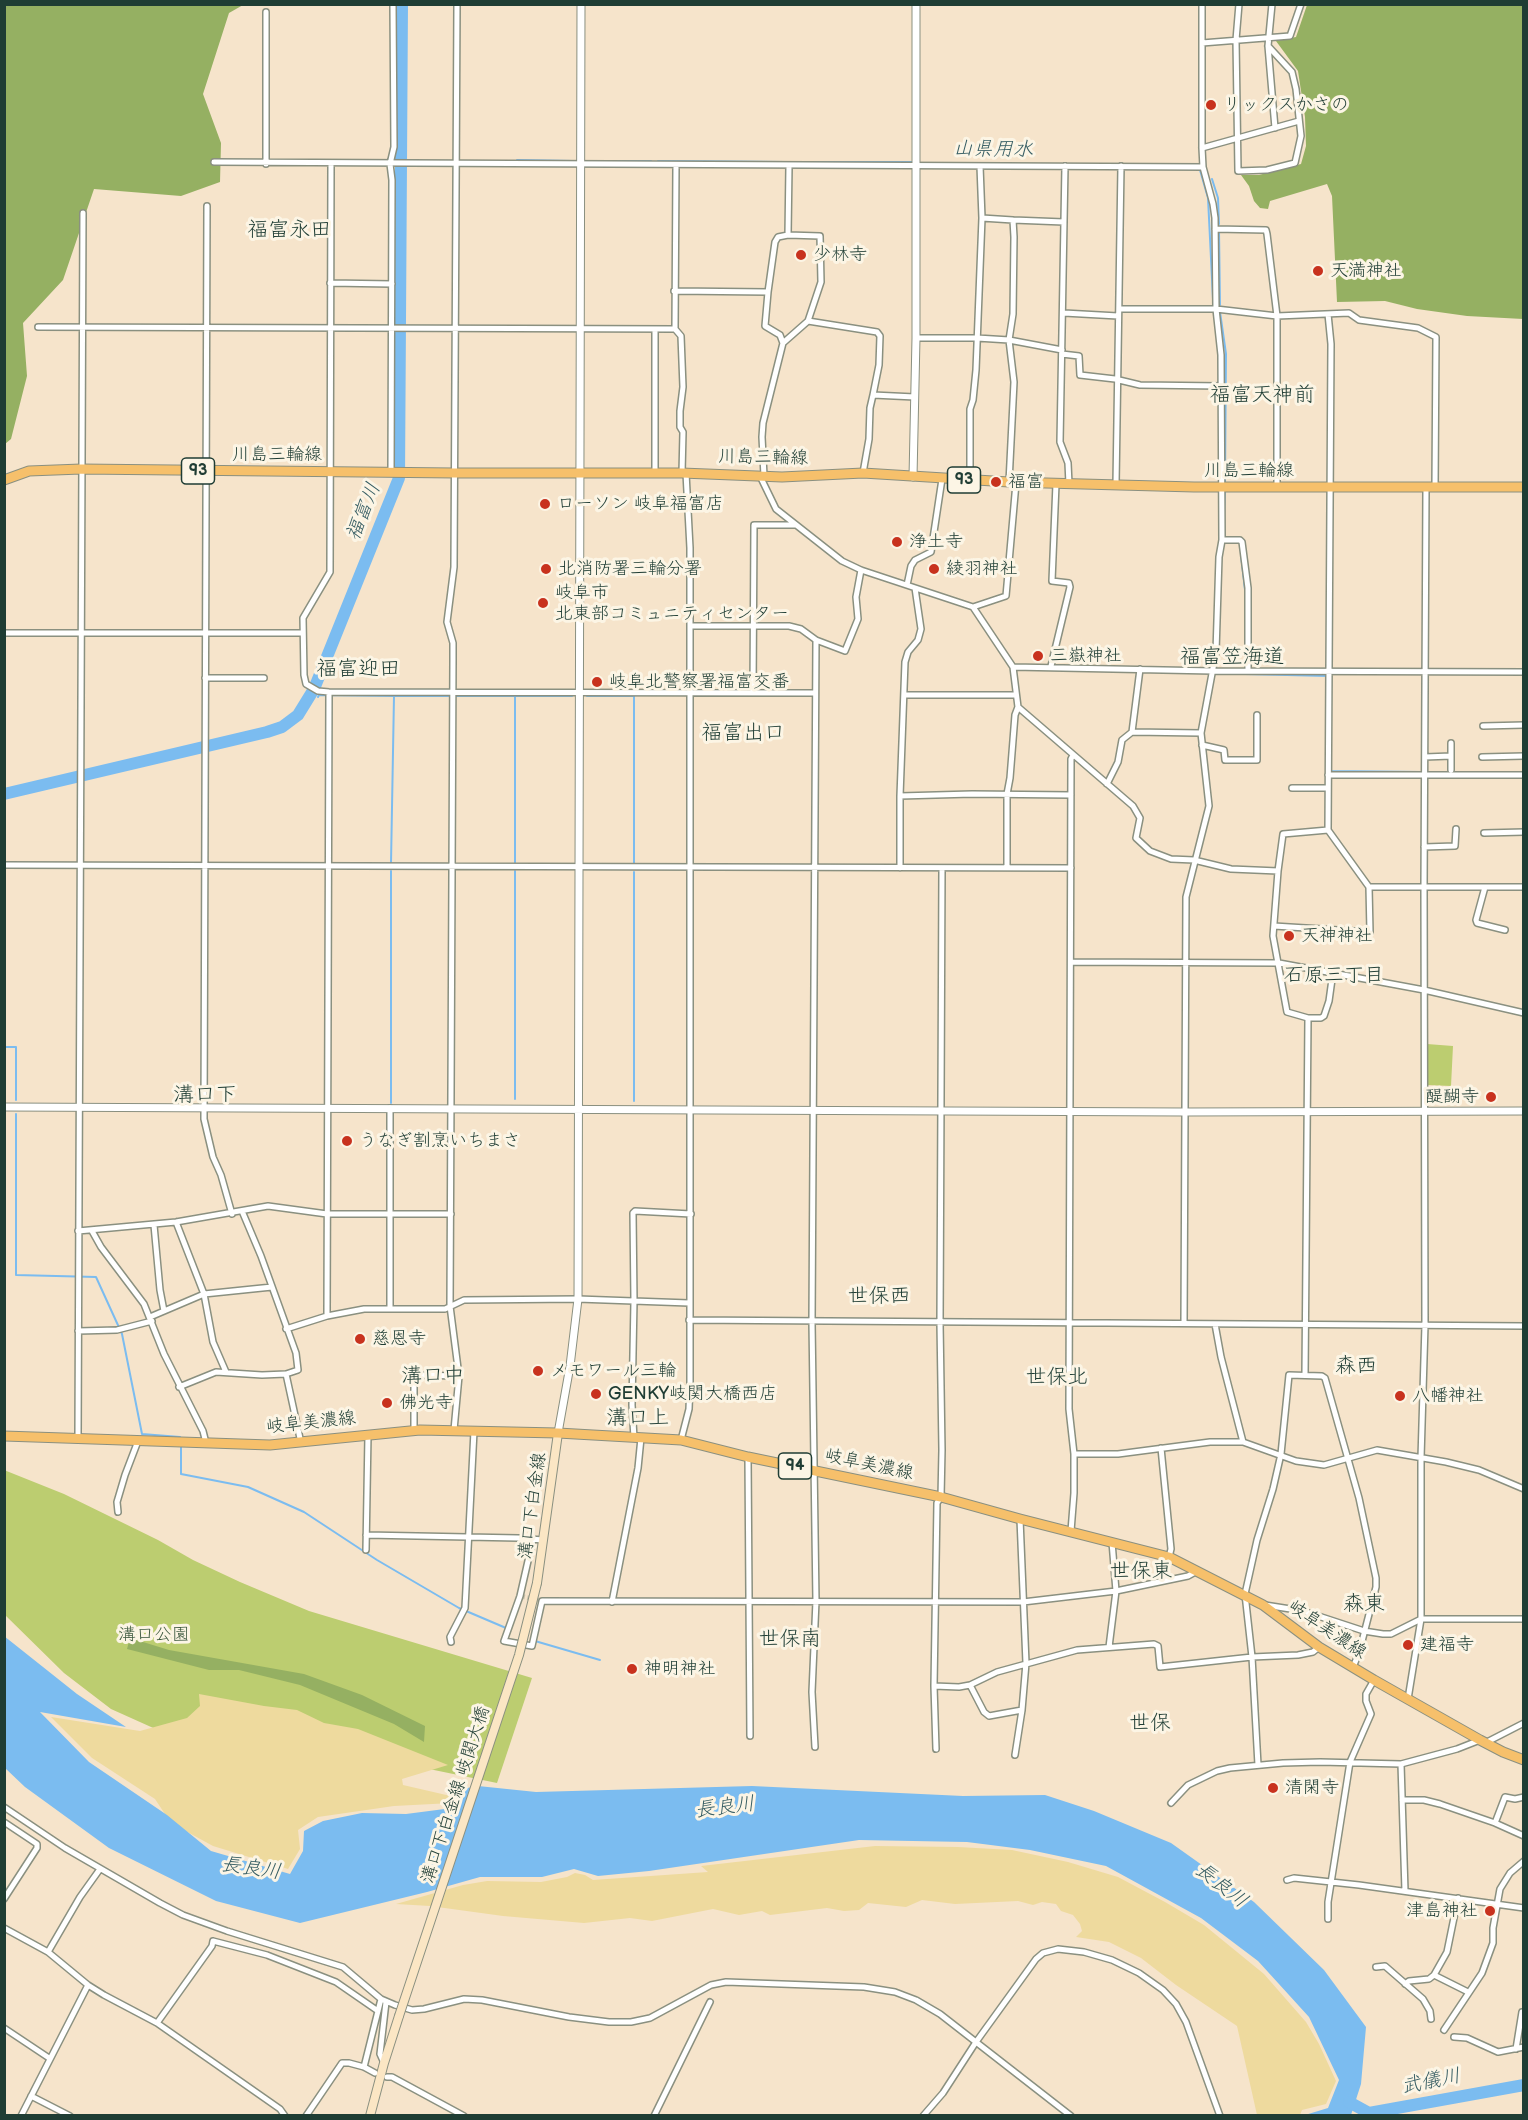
<!DOCTYPE html>
<html>
<head>
<meta charset="utf-8">
<style>
	body { margin:0 }
	#map { position:relative; width:1528px; height:2120px; overflow:hidden; background:#f6e4cb; font-family:"Balsamiq Sans",sans-serif }
	canvas { display:block }
	.frame { position:absolute; inset:0; border:6px solid #1f3d34; pointer-events:none }
</style>
</head>
<body>
<div id="map">
<canvas width="1528" height="2120"></canvas>
<div class="frame"></div>
</div>
<script>
const c = document.querySelector('canvas').getContext('2d');
c.lineJoin = 'round';
function fillPath(path, color) { c.fillStyle = color; c.fill(path, 'evenodd'); }
const poly = rows => new Path2D(rows.map(r => 'M' + r).join(''));
function trace(path, color, width, dash) { c.strokeStyle = color; c.lineWidth = width; c.lineCap = dash ? 'butt' : 'round'; c.setLineDash(dash || []); c.stroke(path); }
function label(font, color, halo, rows, align = 'center') {
  c.font = font + ' "Balsamiq Sans","Klee One",sans-serif'; c.lineWidth = 6; c.setLineDash([]); c.textBaseline = 'middle'; c.strokeStyle = halo; c.fillStyle = color; for (const [text, x, y, turn = 0] of rows) {
    c.save(); c.translate(x, y); c.rotate((+turn || 0) * Math.PI / 180); c.textAlign = isNaN(turn) ? turn : align; if (halo) c.strokeText(text, 0, 0); c.fillText(text, 0, 0); c.restore();
  }
}
const green = poly([
	[1427,1044,1453,1046,1451,1086,1427,1085],
	[4,1470,64,1494,158,1540,193,1560,240,1582,309,1611,532,1678,497,1783,400,1763,180,1740,111,1709,64,1673,5,1615]
]);
const forest = poly([
	[5,5,243,5,229,13,203,94,221,143,220,182,181,196,94,189,63,280,23,323,27,376,11,439,5,444],
	[1307,5,1523,5,1523,319,1467,316,1417,309,1385,301,1337,302,1332,196,1327,184,1270,201,1268,209,1260,208,1254,201,1249,186,1241,175,1259,175,1301,164,1306,146,1305,117,1298,71,1276,41,1296,37],
	[130,1638,169,1650,304,1674,362,1695,425,1726,424,1742,394,1724,300,1685,239,1670,209,1670,127,1649]
]);
const sand = poly([
	[199,1694,264,1706,297,1710,324,1723,358,1729,448,1765,402,1779,403,1785,455,1797,452,1803,394,1806,318,1817,298,1830,300,1849,288,1869,213,1846,171,1823,155,1799,92,1758,51,1717,140,1731,187,1718,200,1706],
	[875,1846,958,1847,1012,1850,1068,1862,1118,1877,1165,1902,1204,1925,1264,1974,1306,2022,1319,2044,1336,2081,1326,2104,1302,2110,1300,2115,1257,2115,1237,2026,1176,1985,1141,1958,1109,1942,1076,1937,1082,1931,1080,1924,1073,1915,1061,1911,1056,1904,1042,1902,1033,1905,1018,1901,955,1904,922,1900,906,1907,868,1903,859,1910,844,1911,827,1908,770,1915,762,1911,739,1915,713,1909,652,1921,630,1918,584,1923,503,1916,430,1906,396,1904,463,1885,487,1881,541,1882,567,1877,575,1873,585,1875,593,1880,708,1872,701,1866]
]);
const water = poly([
	[4,1636,77,1694,126,1727,40,1712,89,1762,167,1815,211,1851,290,1874,303,1851,304,1831,323,1821,362,1813,406,1814,460,1807,451,1791,478,1786,536,1792,752,1786,963,1796,1045,1795,1094,1811,1171,1843,1254,1902,1324,1970,1366,2027,1361,2084,1351,2115,1305,2115,1328,2108,1339,2080,1309,2017,1258,1961,1201,1918,1106,1866,1030,1850,967,1842,859,1840,649,1871,598,1876,574,1869,542,1877,480,1877,427,1892,300,1923,216,1901,109,1848,25,1787,5,1768]
]);
const stream = poly([
	[517,160,573,161],
	[587,161,651,161],
	[658,161,787,162],
	[791,162,912,162],
	[922,163,989,163],
	[1140,164,1197,164],
	[1200,170,1208,198,1213,299],
	[1212,179,1218,198,1219,224],
	[1219,231,1220,305],
	[1220,312,1226,354,1225,482],
	[1224,513,1225,489],
	[1241,555,1245,590,1245,669],
	[1245,674,1328,676],
	[311,694,313,695],
	[394,696,515,696,515,864],
	[515,696,572,696],
	[587,696,634,696,634,864],
	[318,697,319,695,394,696,391,863],
	[1330,769,1331,771,1422,772],
	[1427,772,1524,772],
	[391,871,391,1103],
	[634,872,634,1101],
	[4,1047,16,1047,16,1100],
	[515,1099,515,871],
	[16,1114,16,1275,96,1277,122,1334,142,1434,180,1437],
	[181,1447,181,1474,248,1487,304,1512,377,1560,459,1608,506,1628],
	[535,1641,600,1660]
]);
const river = poly([
	[4,794,267,732,282,727,298,715,314,689,399,478,402,4],
	[1349,2102,1369,2113,1524,2085]
]);
const minorTunnel = poly([
	[520,1596,542,1601]
]);
const minor = poly([
	[1239,4,1236,40,1238,171,1267,170,1295,163,1301,136,1296,89,1292,72,1268,46],
	[1272,4,1268,46,1275,128],
	[266,12,266,164],
	[1202,43,1290,36,1301,4],
	[1202,148,1299,121],
	[214,162,1203,167],
	[331,163,330,572,303,618,304,675,306,684,318,691,329,692,815,693],
	[676,165,675,329,681,336,683,387,680,411,680,427,683,432,682,473],
	[1065,166,1060,442,1068,463,1069,484],
	[207,206,204,1119,213,1157,221,1175,232,1214],
	[982,218,1013,220,1014,237,1013,314,1009,340,1014,382,1009,482],
	[1013,220,1064,222],
	[1215,229,1266,230,1267,234,1277,316,1277,487],
	[788,235,820,236,821,282,808,321],
	[330,283,392,284],
	[674,291,768,292],
	[1120,309,1216,309,1277,316,1349,313,1359,320,1418,328,1436,337,1435,487],
	[1064,313,1118,316],
	[1328,314,1331,344,1328,830,1369,887,1524,887],
	[38,327,675,329],
	[916,338,977,338,1009,340,1062,350],
	[783,343,780,335,765,326,768,292,775,242,778,237,788,235,789,166],
	[1062,354,1079,356,1080,375,1115,379,1140,385,1221,386],
	[391,472,392,180,390,164,394,147,393,4],
	[655,473,655,329],
	[863,473,869,439,870,408,873,395,915,397],
	[760,476,776,509,842,561,861,570,973,607,1013,667,1018,707,1015,715,1010,778,1007,794,1007,868],
	[764,476,762,437,763,423,783,343,808,321,877,332,880,336,879,365,873,395],
	[970,481,970,409,973,400,976,370,982,218,980,166],
	[1116,484,1121,166],
	[1222,540,1240,540,1242,542,1248,588,1248,671],
	[907,585,911,566,915,560,931,552,942,479],
	[973,607,1006,596,1016,483],
	[691,626,789,626,801,629,816,640,845,651,858,619,856,597,861,570],
	[4,633,302,633],
	[1051,666,1070,587,1069,583,1052,581,1056,484],
	[1013,667,1213,671,1524,672],
	[205,678,264,678],
	[753,693,754,525,795,525],
	[904,695,1016,695],
	[1018,707,1133,806,1140,818,1136,838,1150,851,1171,859,1194,860,1231,869,1278,871,1273,936,1287,1012,1308,1018,1321,1018,1324,1016,1329,1001,1333,972],
	[1483,726,1524,725],
	[1132,732,1201,733],
	[1202,745,1224,750,1225,760,1257,760,1257,715],
	[1425,757,1451,756],
	[1482,757,1524,756],
	[1451,770,1451,743],
	[1328,775,1524,775],
	[1107,784,1118,762,1122,740,1132,732,1140,669],
	[1292,788,1328,788],
	[900,796,972,794,1071,795],
	[1484,833,1524,832],
	[1424,847,1455,846,1456,829],
	[4,865,1071,868],
	[900,868,900,796,905,662,908,652,918,640,921,629,915,588],
	[942,868,940,1323,942,1450,941,1497,937,1503,934,1686,959,1687,970,1685,997,1672,1077,1650,1154,1644,1158,1646,1160,1667,1252,1657,1298,1655,1313,1652,1319,1647],
	[1278,871,1283,834,1328,830],
	[1485,887,1476,920,1477,923,1505,930],
	[1274,926,1370,932,1369,887],
	[1071,962,1279,963,1424,990,1524,1013],
	[390,1108,390,1309],
	[242,1211,261,1256,296,1353,298,1370,286,1374,301,1443],
	[176,1222,204,1294,213,1342,226,1372],
	[154,1225,160,1290,164,1311],
	[78,1231,176,1222,268,1206,327,1214,451,1214],
	[92,1231,101,1247,144,1304,164,1354,203,1431,206,1443],
	[327,1316,329,692],
	[150,1317,204,1294,272,1287],
	[689,1320,1524,1326],
	[1184,1323,1186,897,1209,806,1201,733,1216,652,1219,557,1222,540,1221,355,1216,309,1215,218,1213,204,1203,167,1202,148,1202,4],
	[1215,1324,1221,1357,1243,1442],
	[286,1329,327,1316,364,1309,445,1309,464,1300,578,1299,689,1303],
	[78,1331,117,1330,152,1321],
	[1305,1375,1308,1018],
	[179,1387,216,1372,262,1375,286,1374],
	[414,1430,414,1375,459,1376],
	[454,1430,459,1376,450,1306,453,659,453,643,447,622,454,567,457,4],
	[78,1438,83,213],
	[634,1438,632,1405,634,1301,633,1213,635,1211,691,1214],
	[681,1440,689,1409,690,1383,690,548,686,473],
	[1161,1448,1171,1549,1169,1557],
	[1074,1454,1118,1454,1210,1442,1243,1442,1296,1461,1324,1465,1377,1450,1446,1462,1479,1470,1524,1489],
	[748,1457,750,1736],
	[118,1512,117,1502,125,1475,138,1441],
	[1071,1531,1074,1493,1074,1454,1069,1409,1071,759,1073,755],
	[366,1535,518,1538,543,1540],
	[533,1539,520,1596,504,1641,532,1646,542,1601,1023,1602,1116,1591,1188,1576,1197,1571],
	[366,1550,368,1435],
	[612,1602,638,1468,641,1438],
	[1265,1605,1303,1611,1364,1631,1383,1634,1391,1634,1421,1619,1524,1619],
	[451,1642,450,1637,465,1608,474,1431],
	[1109,1647,1116,1591,1112,1542],
	[970,1685,984,1712,989,1716,1022,1710],
	[934,1686,936,1749],
	[1408,1699,1421,1619,1421,1458,1425,1325,1424,887,1426,488],
	[1485,1743,1524,1723],
	[815,1747,812,1692,816,1601,812,1322,816,640],
	[1015,1755,1022,1710,1026,1663,1020,1519],
	[1401,1764,1405,1891],
	[1258,1765,1252,1657,1245,1594,1257,1540,1273,1489,1281,1454,1289,1375,1322,1376,1325,1378,1359,1498,1376,1578,1376,1587,1359,1653,1353,1667],
	[1402,1800,1424,1800,1440,1804,1495,1823,1524,1836],
	[1171,1803,1188,1785,1217,1771,1230,1768,1283,1763,1320,1762,1401,1764,1457,1749,1480,1740],
	[4,1807,65,1848,160,1903,183,1915,227,1931,343,1967,381,1999,395,2005,412,2010,424,2009,464,1999,482,2000,569,2017,609,2022,631,2022,650,2018,711,1985,726,1982,864,1987,895,1992,916,2000,940,2014,1071,2116],
	[4,1822,37,1844,37,1848,4,1899],
	[1495,1823,1505,1797,1515,1799,1524,1797],
	[1287,1880,1294,1878,1359,1885,1524,1908],
	[1458,1898,1447,1952,1434,1975,1468,1992],
	[1328,1919,1328,1902,1350,1762,1371,1714,1366,1701,1366,1694,1374,1680],
	[4,1928,48,1952,88,1985,104,1995,157,2023,280,2109,285,2116],
	[48,1952,80,1897,100,1869],
	[1376,1967,1385,1966,1423,1999,1430,2011,1431,2019],
	[1405,1984,1409,1981,1429,1979,1434,1975],
	[157,2023,212,1946,213,1941,267,1955,336,1982,378,2011],
	[4,2028,49,2058],
	[1444,2030,1482,1973,1493,1943,1493,1928,1500,1889,1510,1873,1524,1861],
	[1454,2037,1467,2038,1498,2052,1524,2047],
	[1516,2049,1522,2012],
	[384,2063,380,2054,386,2002],
	[364,2067,381,1999],
	[387,2077,392,2077,464,2116],
	[31,2096,70,2116],
	[21,2116,88,1985],
	[306,2116,342,2063,349,2063,364,2067,375,2073],
	[654,2116,710,2002],
	[923,2116,943,2093,976,2042,1036,1959,1043,1953,1058,1949,1084,1952,1112,1960,1139,1973,1163,1990,1176,2004,1186,2022,1220,2116]
]);
const tertiary = poly([
	[913,477,916,338,916,4],
	[4,1107,1185,1112,1524,1111],
	[558,1433,570,1366,578,1299,581,4]
]);
const secondary = poly([
	[537,1583,558,1433],
	[370,2116,384,2063,399,2016]
]);
const primary = poly([
	[4,480,29,471,81,469,455,473,682,473,782,477,863,473,1009,482,1194,487,1524,487],
	[4,1436,270,1445,420,1430,558,1433,681,1440,748,1457,941,1497,1020,1519,1169,1557,1263,1605,1319,1647,1374,1680,1480,1740,1503,1752,1524,1760]
]);
const secondaryBridge = poly([
	[399,2016,519,1655,537,1583]
]);
const markers = [
	[1211,105,6,"#c8321e"],
	[801,255,6,"#c8321e"],
	[1318,271,6,"#c8321e"],
	[996,482,6,"#c8321e"],
	[545,504,6,"#c8321e"],
	[897,542,6,"#c8321e"],
	[546,569,6,"#c8321e"],
	[934,569,6,"#c8321e"],
	[543,603,6,"#c8321e"],
	[1038,656,6,"#c8321e"],
	[597,682,6,"#c8321e"],
	[1289,936,6,"#c8321e"],
	[1491,1097,6,"#c8321e"],
	[347,1141,6,"#c8321e"],
	[360,1339,6,"#c8321e"],
	[538,1371,6,"#c8321e"],
	[596,1394,6,"#c8321e"],
	[1400,1396,6,"#c8321e"],
	[387,1403,6,"#c8321e"],
	[1408,1645,6,"#c8321e"],
	[632,1669,6,"#c8321e"],
	[1273,1788,6,"#c8321e"],
	[1490,1911,6,"#c8321e"]
];
const shields = [
	[198,471,33],
	[964,480,33],
	[795,1466,33]
];
const shieldNames = [
	["93",198,471],
	["93",964,480],
	["94",795,1466]
];
const poiNames = [
	["リックスかさの",1223,105],
	["少林寺",813,255],
	["天満神社",1330,271],
	["福富",1008,482],
	["ローソン 岐阜福富店",557,504],
	["浄土寺",909,542],
	["北消防署三輪分署",558,569],
	["綾羽神社",946,569],
	["岐阜市",555,593],
	["北東部コミュニティセンター",555,614],
	["三嶽神社",1050,656],
	["岐阜北警察署福富交番",609,682],
	["天神神社",1301,936],
	["醍醐寺",1479,1097,"right"],
	["うなぎ割烹いちまさ",359,1141],
	["慈恩寺",372,1339],
	["メモワール三輪",550,1371],
	["GENKY岐関大橋西店",608,1394],
	["八幡神社",1412,1396],
	["佛光寺",399,1403],
	["建福寺",1420,1645],
	["神明神社",644,1669],
	["清閑寺",1285,1788],
	["津島神社",1478,1911,"right"]
];
const streetNames = [
	["川島三輪線",277,455],
	["川島三輪線",763,458,1],
	["川島三輪線",1249,471],
	["岐阜美濃線",311,1423,-6],
	["岐阜美濃線",869,1465,12],
	["溝口下白金線",533,1506,-82],
	["岐阜美濃線",1327,1630,34],
	["溝口下白金線 岐関大橋",456,1795,-72]
];
const parkNames = [
	["溝口公園",154,1635]
];
const waterNames = [
	["山県用水",993,150,1],
	["福富川",364,512,-68],
	["長良川",725,1808,-7],
	["長良川",251,1869,8],
	["長良川",1221,1886,38],
	["武儀川",1431,2082,-11]
];
const neighbourhoodNames = [
	["石原三丁目",1334,976]
];
const quarterNames = [
	["福富永田",289,231],
	["福富天神前",1262,396],
	["福富笠海道",1232,658],
	["福富迎田",358,670],
	["福富出口",743,734],
	["溝口下",205,1096],
	["世保西",879,1297],
	["森西",1356,1367],
	["溝口中",433,1377],
	["世保北",1057,1378],
	["溝口上",638,1419],
	["世保東",1141,1572],
	["森東",1364,1605],
	["世保南",790,1640],
	["世保",1150,1724]
];
fillPath(green, '#bccd70');
fillPath(forest, '#95b062');
fillPath(sand, '#eeda9e');
fillPath(water, '#7bbcf0');
trace(stream, '#7bbcf0', 2);
trace(river, '#7bbcf0', 12);
trace(minorTunnel, '#cbc3ad', 5, [5, 2.5]);
trace(minor, '#8a9080', 8);
trace(tertiary, '#8a9080', 9);
trace(secondary, '#8a9080', 10);
trace(primary, '#8a9080', 11);
trace(minor, '#fff', 5);
trace(tertiary, '#fff', 7);
trace(secondary, '#fbe6c4', 8);
trace(primary, '#f6c06b', 9);
trace(secondaryBridge, '#8a9080', 10, []);
trace(secondaryBridge, '#fbe6c4', 8);
for (const [x, y, r, color] of markers) { const dot = new Path2D(); dot.arc(x, y, r, 0, 2 * Math.PI); c.fillStyle = color; c.fill(dot); trace(dot, '#fcf5e5', 2); }
for (const [x, y, w] of shields) { const box = new Path2D(); box.roundRect(x - w / 2, y - 13, w, 26, 4.5); c.fillStyle = '#fcf5e5'; c.fill(box); trace(box, '#1f3d34', 1.5); }
label('bold 16px', '#1f3d34', null, shieldNames);
label('18px', '#1f3d34', '#fcf5e5', poiNames, 'left');
label('18px', '#1f3d34', '#fcf5e5', streetNames);
label('18px', '#3e5a40', '#fcf5e5', parkNames);
label('italic 20px', '#365d63', '#fcf5e5', waterNames);
label('20px', '#1f3d34', '#fcf5e5', neighbourhoodNames);
label('21px', '#1f3d34', '#fcf5e5', quarterNames);
</script>
</body>
</html>
